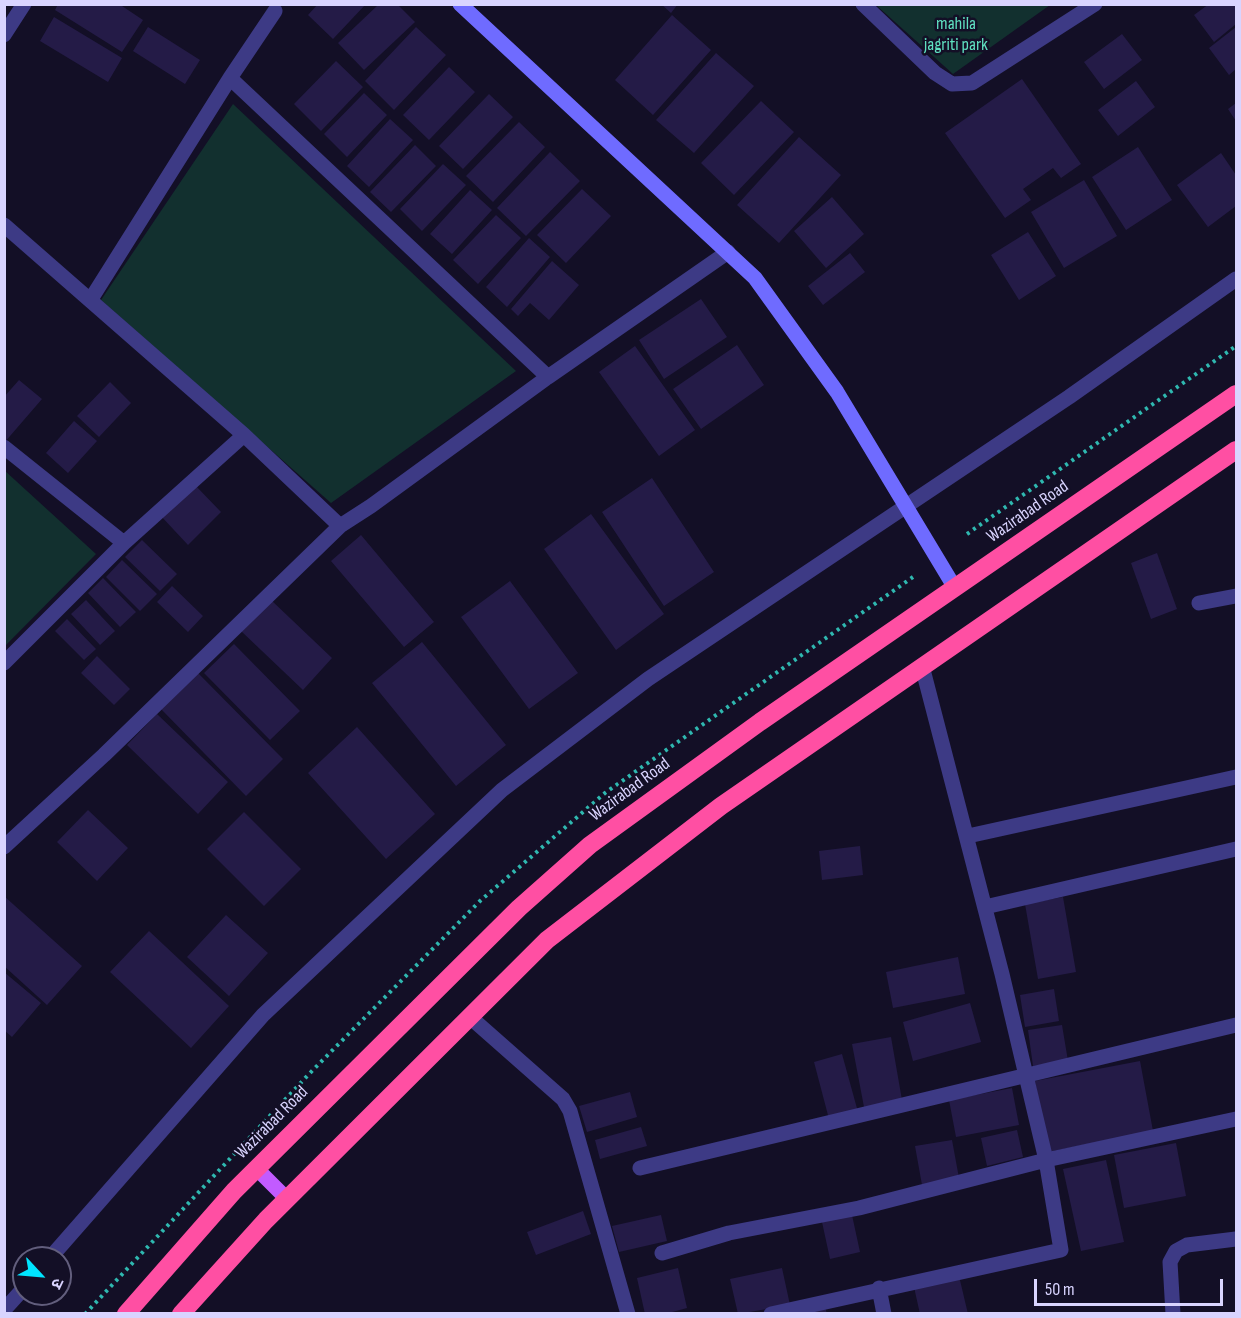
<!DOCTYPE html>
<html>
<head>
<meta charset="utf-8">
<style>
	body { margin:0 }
	#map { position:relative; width:1241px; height:1318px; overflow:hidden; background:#130f26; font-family:"Sofia Sans Condensed","Noto Sans Devanagari",sans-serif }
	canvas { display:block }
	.frame { position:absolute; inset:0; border:6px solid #d9d4ff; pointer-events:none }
	.north { position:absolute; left:12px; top:1246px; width:60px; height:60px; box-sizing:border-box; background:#130f26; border:2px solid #625e7d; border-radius:50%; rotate:116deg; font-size:16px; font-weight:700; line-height:24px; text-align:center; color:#d9d4ff }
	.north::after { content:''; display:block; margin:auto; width:21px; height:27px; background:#00e5ff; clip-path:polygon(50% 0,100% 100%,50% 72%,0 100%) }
	.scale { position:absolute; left:1034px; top:1279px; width:189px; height:27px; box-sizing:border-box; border:3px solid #d9d4ff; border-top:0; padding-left:8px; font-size:18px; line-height:21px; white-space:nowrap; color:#d9d4ff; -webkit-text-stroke:4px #130f26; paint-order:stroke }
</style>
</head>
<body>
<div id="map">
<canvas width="1241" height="1318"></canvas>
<div class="frame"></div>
<div class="north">उ</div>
<div class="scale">50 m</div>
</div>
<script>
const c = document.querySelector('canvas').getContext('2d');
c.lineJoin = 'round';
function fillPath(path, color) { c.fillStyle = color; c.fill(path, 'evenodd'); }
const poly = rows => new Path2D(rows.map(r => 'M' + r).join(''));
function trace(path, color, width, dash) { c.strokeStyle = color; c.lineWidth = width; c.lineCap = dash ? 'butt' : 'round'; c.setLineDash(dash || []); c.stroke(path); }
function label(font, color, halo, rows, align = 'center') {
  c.font = font + ' "Sofia Sans Condensed",sans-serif'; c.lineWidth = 5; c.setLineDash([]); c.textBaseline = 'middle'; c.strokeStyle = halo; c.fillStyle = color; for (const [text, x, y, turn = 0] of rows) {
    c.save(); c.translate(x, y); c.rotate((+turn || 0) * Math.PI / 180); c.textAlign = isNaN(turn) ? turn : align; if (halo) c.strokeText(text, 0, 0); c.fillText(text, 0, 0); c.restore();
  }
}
const green = poly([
	[876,5,1050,5,953,74],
	[233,104,516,371,331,503,101,300],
	[4,470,96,554,5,646,4,646]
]);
const building = poly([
	[58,4,119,4,143,20,122,52,55,10],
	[318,4,366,4,333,39,308,15],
	[661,4,678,4,671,13],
	[1209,4,1236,4,1236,24,1214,42,1194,15],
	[378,5,398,5,415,22,364,70,338,43],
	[672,15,711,50,653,115,615,80],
	[54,17,122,58,108,82,40,41],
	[148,27,200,60,185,84,133,51],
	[416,27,446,55,394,110,365,81],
	[1236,27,1236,69,1229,75,1209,48],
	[1122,34,1142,60,1104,89,1084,62],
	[716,53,754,86,694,153,656,120],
	[336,61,363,87,321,131,294,104],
	[449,67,475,92,429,140,403,115],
	[1022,79,1081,164,1061,178,1053,168,1023,189,1031,200,1005,218,945,133],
	[1136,81,1155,107,1118,136,1098,110],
	[364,93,387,115,347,157,324,134],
	[489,94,513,117,463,169,439,146],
	[761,101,794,132,734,195,701,163],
	[1236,103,1236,121,1228,109],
	[390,119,413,140,369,187,347,166],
	[519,122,545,147,493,202,466,176],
	[799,137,841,175,779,243,737,205],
	[415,145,436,166,391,212,370,192],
	[1138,147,1172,200,1126,230,1092,177],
	[550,152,580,181,526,236,497,208],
	[1221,153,1236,175,1236,206,1208,227,1177,185],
	[443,164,466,185,422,231,400,209],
	[1084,180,1117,236,1064,268,1031,212],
	[582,189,611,216,566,263,537,235],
	[470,190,492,210,452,254,430,234],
	[832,197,864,234,826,268,794,231],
	[496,215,521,238,478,284,453,260],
	[1028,232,1056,276,1019,300,991,255],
	[529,238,550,257,507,307,486,287],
	[850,253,865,272,823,305,808,286],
	[552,261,579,285,549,320,530,303,518,316,511,309],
	[701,299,727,337,664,379,639,340],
	[737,345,764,385,701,429,673,389],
	[635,346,695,430,659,456,599,372],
	[19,380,42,399,4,443,4,397],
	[110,382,131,403,99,437,77,416],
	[74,421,97,441,68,473,46,453],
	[652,478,714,572,664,606,602,512],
	[193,483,221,512,188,545,160,515],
	[591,514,664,614,616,650,544,549],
	[361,535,434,622,404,647,331,561],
	[142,540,177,574,160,591,125,557],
	[1157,553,1177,609,1151,619,1131,563],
	[122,560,157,594,140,611,106,577],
	[103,578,136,612,120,627,88,593],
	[510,581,578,673,529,709,461,617],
	[172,586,203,616,188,632,157,602],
	[86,600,115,631,100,645,71,614],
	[271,600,332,658,303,690,241,631],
	[67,619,96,649,84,660,55,631],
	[422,642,506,745,456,786,372,683],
	[234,644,300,711,270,740,204,673],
	[97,656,130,689,114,705,81,673],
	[198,673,283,759,246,796,161,709],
	[157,714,228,782,198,814,127,745],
	[357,727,435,814,386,859,308,773],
	[88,810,128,848,97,881,57,842],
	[244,812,301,869,264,906,207,849],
	[860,846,863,875,822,880,819,851],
	[4,896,82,966,47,1005,4,966],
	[1063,897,1076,972,1038,979,1025,904],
	[226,915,268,953,229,996,187,957],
	[149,931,229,1006,191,1048,110,972],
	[958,957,965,994,893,1008,886,972],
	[4,972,41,1003,12,1037,4,1030],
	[1054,989,1059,1021,1025,1027,1020,995],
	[970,1003,981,1042,913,1061,903,1022],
	[1062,1025,1068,1061,1033,1066,1028,1030],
	[891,1037,902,1100,864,1107,852,1044],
	[842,1054,858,1112,829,1119,814,1062],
	[1140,1061,1153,1131,1048,1152,1035,1081],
	[1012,1088,1019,1125,956,1137,949,1100],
	[630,1092,637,1117,587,1132,579,1106],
	[641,1127,647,1146,600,1159,595,1140],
	[1017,1130,1023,1157,987,1166,981,1138],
	[952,1140,959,1178,922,1185,915,1146],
	[1176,1143,1186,1196,1124,1208,1114,1155],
	[1106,1160,1124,1242,1081,1251,1063,1169],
	[583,1211,591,1234,536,1255,527,1232],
	[661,1215,667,1241,619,1252,612,1226],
	[852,1215,860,1252,830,1259,822,1222],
	[678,1268,687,1308,665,1314,645,1314,637,1278],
	[782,1268,790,1305,738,1314,730,1279],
	[959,1276,968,1314,920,1314,914,1287],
	[824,1303,827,1314,789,1314]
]);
const path = poly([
	[967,534,1236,346],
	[85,1314,309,1074,480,901,605,793,913,577]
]);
const street = poly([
	[863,4,935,73,952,84,972,83,1095,4],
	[4,35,24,4],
	[230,78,548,377],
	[4,225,244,435,340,526],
	[91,299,230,78,275,11],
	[4,447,124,543],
	[1199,603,1236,596],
	[4,663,124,543,244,435],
	[968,836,1236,777],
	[4,847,104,755,340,526,371,506,548,377,728,252],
	[985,907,1236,849],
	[470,1017,563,1099,570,1111,628,1314],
	[640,1168,1236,1025],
	[662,1253,729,1233,859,1208,1046,1160,1236,1119],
	[50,1258,263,1015,502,790,648,679,1069,397,1236,279],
	[879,1288,884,1314],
	[4,1310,24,1288],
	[771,1314,1061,1250,1046,1160,1002,974,922,666],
	[1173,1314,1170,1262,1176,1251,1187,1245,1236,1239]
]);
const secondary = poly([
	[460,4,755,278,837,392,955,588]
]);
const primary = poly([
	[257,1169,287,1199]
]);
const highway = poly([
	[126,1314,234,1191,519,908,590,845,760,722,1236,394],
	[181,1314,266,1220,547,940,721,806,1236,450]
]);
const parkNames = [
	["mahila",956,24],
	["jagriti park",956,45]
];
const streetNames = [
	["Wazirabad Road",1028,512,-35],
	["Wazirabad Road",630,790,-36],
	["Wazirabad Road",272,1123,-45]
];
fillPath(green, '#12302f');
fillPath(building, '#241b47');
trace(path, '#2fb8b0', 4, [3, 4.5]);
trace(street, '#3d3a85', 15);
trace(secondary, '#6f6bff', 15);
trace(primary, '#c25bff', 15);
trace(highway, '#ff4fa3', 18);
label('18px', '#5fe0c0', '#130f26', parkNames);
label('18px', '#d9d4ff', '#130f26', streetNames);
</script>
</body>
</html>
